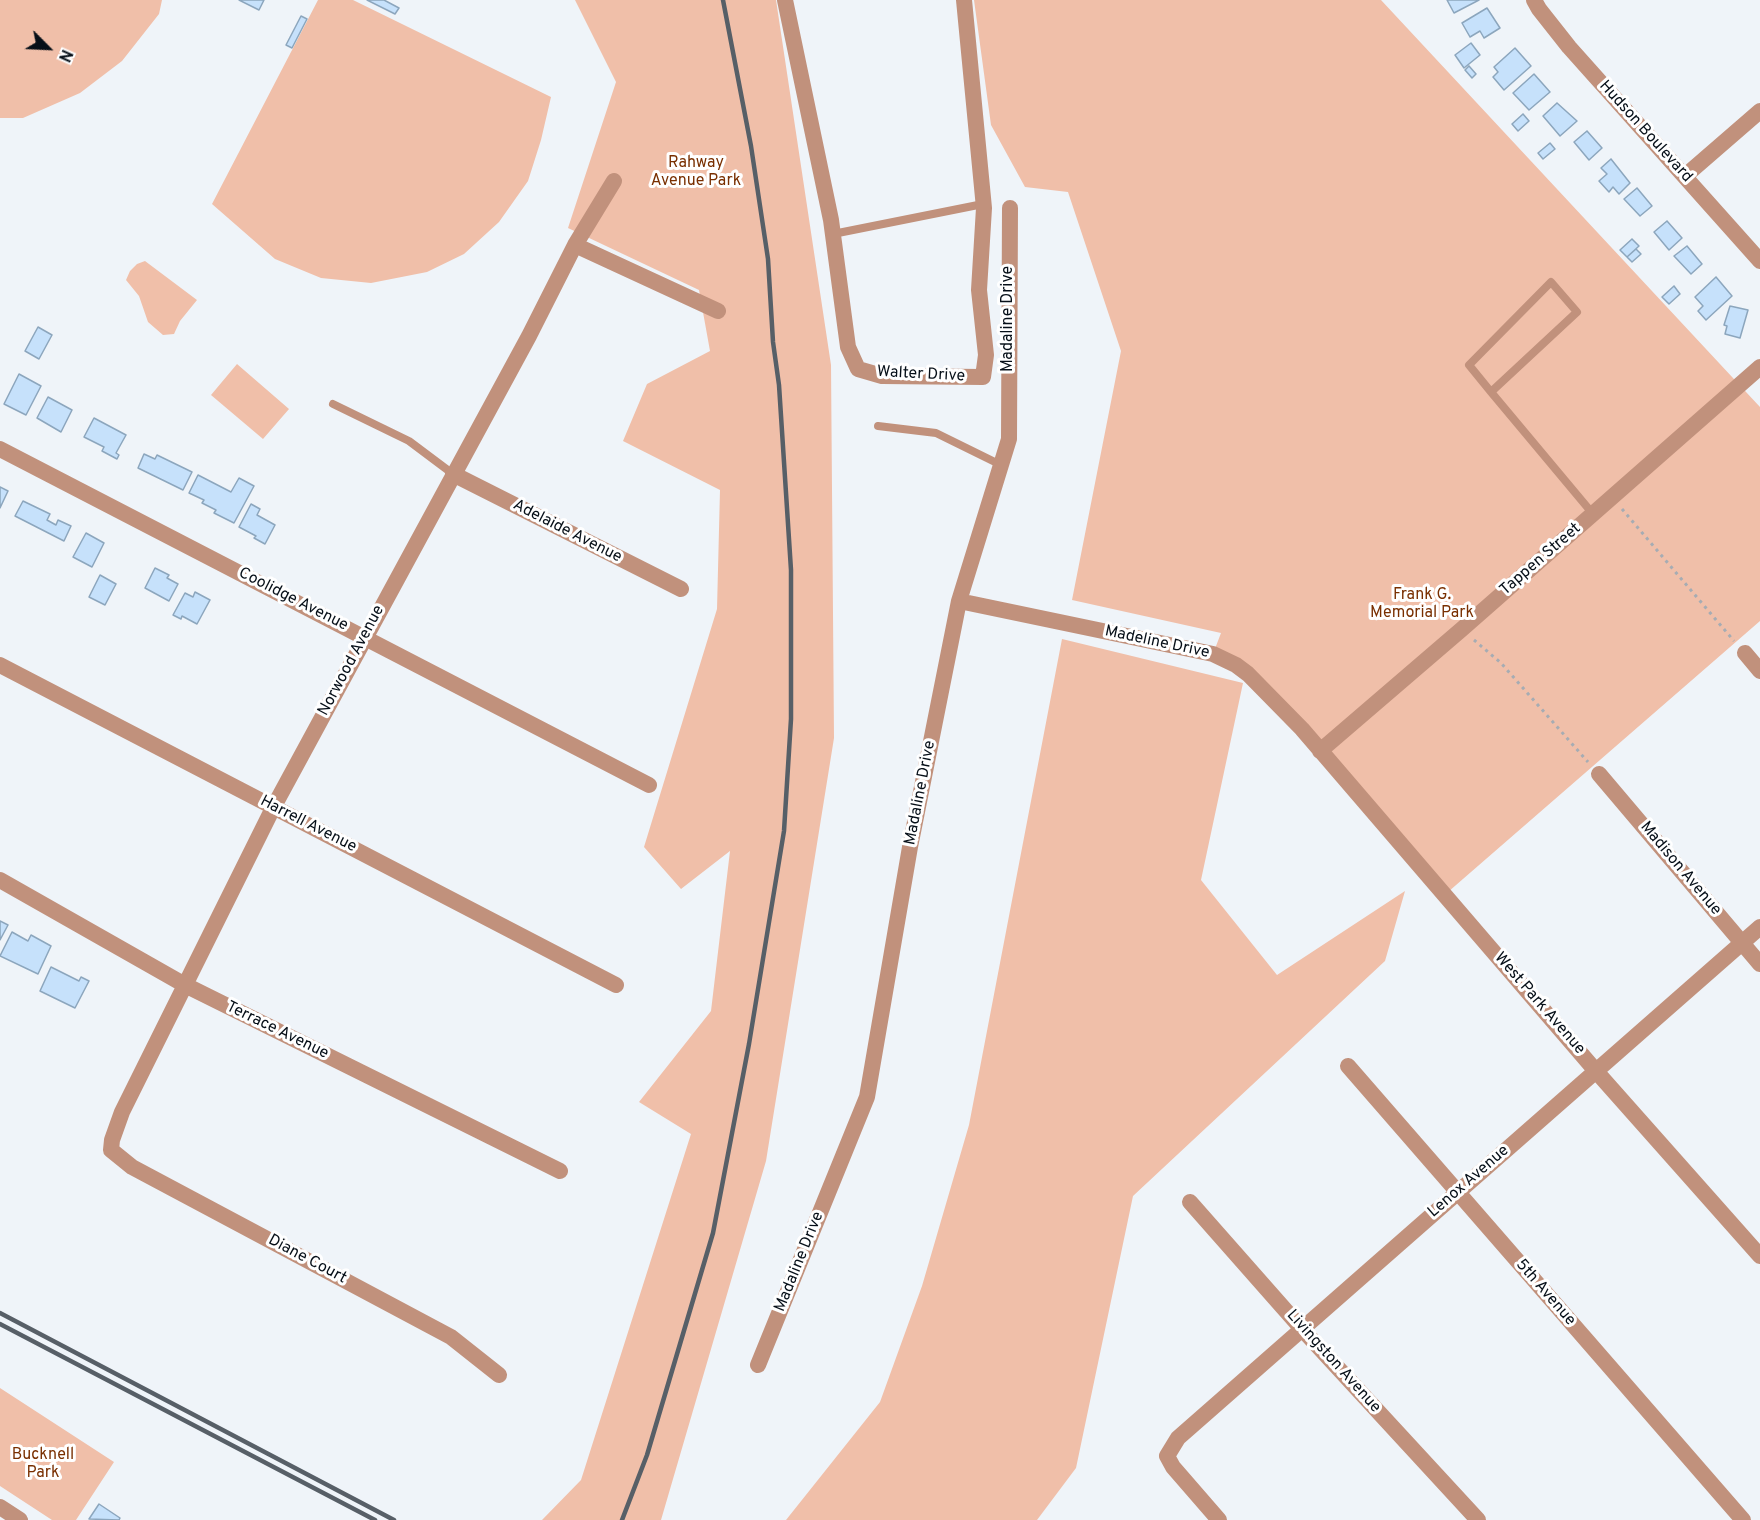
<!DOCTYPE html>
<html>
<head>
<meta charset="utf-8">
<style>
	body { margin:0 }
	#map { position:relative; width:1760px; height:1520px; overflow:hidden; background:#eff4f9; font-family:Overpass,sans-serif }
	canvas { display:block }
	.north { position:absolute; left:18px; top:18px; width:60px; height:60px; -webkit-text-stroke:4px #fff; paint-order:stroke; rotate:114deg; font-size:16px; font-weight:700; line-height:24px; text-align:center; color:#060f18 }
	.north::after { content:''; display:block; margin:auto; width:21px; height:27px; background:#060f18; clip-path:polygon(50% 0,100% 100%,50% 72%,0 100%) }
</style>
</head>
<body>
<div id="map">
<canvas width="1760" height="1520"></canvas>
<div class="north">N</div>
</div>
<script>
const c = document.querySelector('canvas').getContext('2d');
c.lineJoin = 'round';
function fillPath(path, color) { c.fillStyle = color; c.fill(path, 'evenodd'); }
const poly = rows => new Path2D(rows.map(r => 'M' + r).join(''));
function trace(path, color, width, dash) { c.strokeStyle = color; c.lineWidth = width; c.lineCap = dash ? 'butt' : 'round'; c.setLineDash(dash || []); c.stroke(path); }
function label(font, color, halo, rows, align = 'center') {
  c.font = font + ' Overpass,sans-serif'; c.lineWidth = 6; c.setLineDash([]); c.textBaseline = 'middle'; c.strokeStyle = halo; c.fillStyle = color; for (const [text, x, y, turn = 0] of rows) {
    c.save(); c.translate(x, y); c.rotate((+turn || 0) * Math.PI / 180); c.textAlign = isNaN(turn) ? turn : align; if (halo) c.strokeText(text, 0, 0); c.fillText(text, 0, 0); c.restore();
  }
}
const green = poly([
	[0,0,162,0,159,14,122,61,80,93,23,118,0,118],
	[318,0,353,0,551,97,541,140,528,181,499,222,464,254,427,272,371,283,321,278,275,259,212,204],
	[575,0,776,0,831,365,834,738,766,1161,661,1520,542,1520,581,1480,691,1134,639,1102,711,1011,730,851,681,889,644,847,717,609,720,490,623,441,647,384,710,351,699,290,568,228,616,82],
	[974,0,1381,0,1760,407,1760,621,1448,892,1302,729,1213,654,1221,633,1072,600,1121,351,1068,192,1025,187,991,125],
	[145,261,197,300,180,321,174,334,163,335,148,322,139,296,126,280,130,271,137,264],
	[237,364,289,409,263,439,211,395],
	[1062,639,1243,683,1201,880,1277,975,1405,891,1385,961,1133,1196,1076,1468,1037,1520,786,1520,880,1402,922,1286,969,1125],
	[0,1388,114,1462,76,1520,52,1520,0,1486]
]);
const building = poly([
	[239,0,264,0,259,10,239,0],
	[367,0,384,0,399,8,395,14,367,0],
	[1447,0,1479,0,1454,13,1447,0],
	[1487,8,1500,28,1484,38,1480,31,1470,37,1462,23,1487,8],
	[301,16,307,19,292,48,286,45,301,16],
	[1471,43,1480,55,1464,68,1455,55,1471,43],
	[1515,48,1531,66,1504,90,1493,77,1498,72,1494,67,1515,48],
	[1469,66,1476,74,1472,78,1465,70,1469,66],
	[1534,74,1550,92,1529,110,1513,93,1534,74],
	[1557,103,1577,121,1560,136,1543,116,1557,103],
	[1523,114,1529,121,1518,131,1512,124,1523,114],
	[1587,131,1602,148,1589,160,1574,142,1587,131],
	[1550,143,1555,149,1543,159,1538,153,1550,143],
	[1611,159,1630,183,1619,194,1613,187,1609,192,1599,181,1607,174,1601,168,1611,159],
	[1637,188,1652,206,1640,216,1624,199,1637,188],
	[1667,221,1682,238,1669,250,1654,232,1667,221],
	[1632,239,1639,246,1627,257,1620,250,1632,239],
	[1687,246,1702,264,1691,274,1674,256,1687,246],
	[1636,249,1641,254,1632,262,1627,257,1636,249],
	[1716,277,1732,296,1706,320,1698,311,1703,306,1695,297,1716,277],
	[1674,286,1680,294,1669,304,1662,297,1674,286],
	[1730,306,1748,310,1740,338,1725,334,1727,326,1724,325,1730,306],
	[38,327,52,335,39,359,25,351,38,327],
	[19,374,41,386,26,415,4,404,19,374],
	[48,397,72,410,61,432,37,418,48,397],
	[94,418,126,435,116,453,119,455,117,459,102,451,104,447,84,437,94,418],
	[144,454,155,459,157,455,192,472,183,490,138,468,144,454],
	[198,475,231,492,239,478,254,486,234,523,214,513,216,510,202,503,204,500,189,493,198,475],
	[0,487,8,491,0,508,0,487],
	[23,501,50,514,47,520,56,525,58,520,71,526,64,541,15,516,23,501],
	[251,504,260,509,257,515,275,525,265,544,254,538,256,536,239,527,251,504],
	[86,533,104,543,92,567,73,557,86,533],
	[155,568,169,575,167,578,178,584,169,601,145,588,155,568],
	[100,575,116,584,105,605,89,597,100,575],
	[195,592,210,600,197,624,182,616,181,619,173,615,185,593,193,597,195,592],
	[0,921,8,925,0,940,0,921],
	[12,932,28,941,31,935,51,946,38,974,0,956,12,932],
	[51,967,79,981,81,977,89,981,75,1008,40,991,51,967],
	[99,1504,120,1518,119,1520,89,1519,99,1504]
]);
const path = poly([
	[1622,509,1734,641],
	[1474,640,1501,663,1588,762]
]);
const lane = poly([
	[833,234,983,204],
	[1491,392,1577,312,1551,282,1469,365,1491,392,1593,514],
	[333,404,409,441,453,474],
	[878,426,936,433,1001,465]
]);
const street = poly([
	[785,0,831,220,848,347,858,369,882,376,983,377,986,355,979,290,984,208,964,0],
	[1534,0,1539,9,1569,47,1760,261],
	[1685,176,1760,111],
	[575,245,718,311],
	[0,449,649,785],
	[453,474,681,589],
	[959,601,1213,654,1236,665,1248,674,1302,729,1595,1070,1760,1256],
	[1745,653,1760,671],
	[0,665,616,985],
	[1320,751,1462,629,1760,367],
	[1599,774,1760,964],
	[0,880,185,985,560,1171],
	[1348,1066,1743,1520],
	[1190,1202,1302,1329,1478,1520],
	[758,1365,867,1097,910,847,959,601,1009,439,1010,208],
	[499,1375,451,1337,132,1167,111,1150,112,1140,122,1112,273,808,529,336,575,245,614,181],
	[0,1507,20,1520],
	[1219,1520,1173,1467,1167,1456,1178,1438,1760,927]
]);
const rail = poly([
	[0,1313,394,1520],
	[0,1324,375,1520],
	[622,1520,647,1455,713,1233,749,1044,784,831,791,719,791,570,779,385,773,342,768,259,751,146,723,0]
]);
const streetNames = [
	["Hudson Boulevard",1645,132,48],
	["Madaline Drive",1009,319,-90],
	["Walter Drive",921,375,3],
	["Adelaide Avenue",567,532,27],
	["Tappen Street",1541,560,-41],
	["Coolidge Avenue",293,600,27],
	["Madeline Drive",1157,643,12],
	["Norwood Avenue",352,661,-62],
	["Madaline Drive",921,793,-79],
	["Harrell Avenue",308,825,27],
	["Madison Avenue",1680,869,50],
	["West Park Avenue",1539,1004,49],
	["Terrace Avenue",277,1031,26],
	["Lenox Avenue",1469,1182,-41],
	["Diane Court",307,1260,28],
	["Madaline Drive",800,1262,-68],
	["5th Avenue",1545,1293,49],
	["Livingston Avenue",1333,1362,48]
];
const parkNames = [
	["Rahway",696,164],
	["Avenue Park",696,182],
	["Frank G.",1422,596],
	["Memorial Park",1422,614],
	["Bucknell",43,1456],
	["Park",43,1474]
];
fillPath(green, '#f0bfa9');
fillPath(building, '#c6e1fb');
trace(building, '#8ca6bd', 1.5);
trace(path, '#a6acb3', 3, [3, 4.5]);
trace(lane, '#c1917c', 8);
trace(street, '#c1917c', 16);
trace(rail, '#575f67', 4.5);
label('16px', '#060f18', '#fff', streetNames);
label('16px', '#792f00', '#fff', parkNames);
</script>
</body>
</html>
